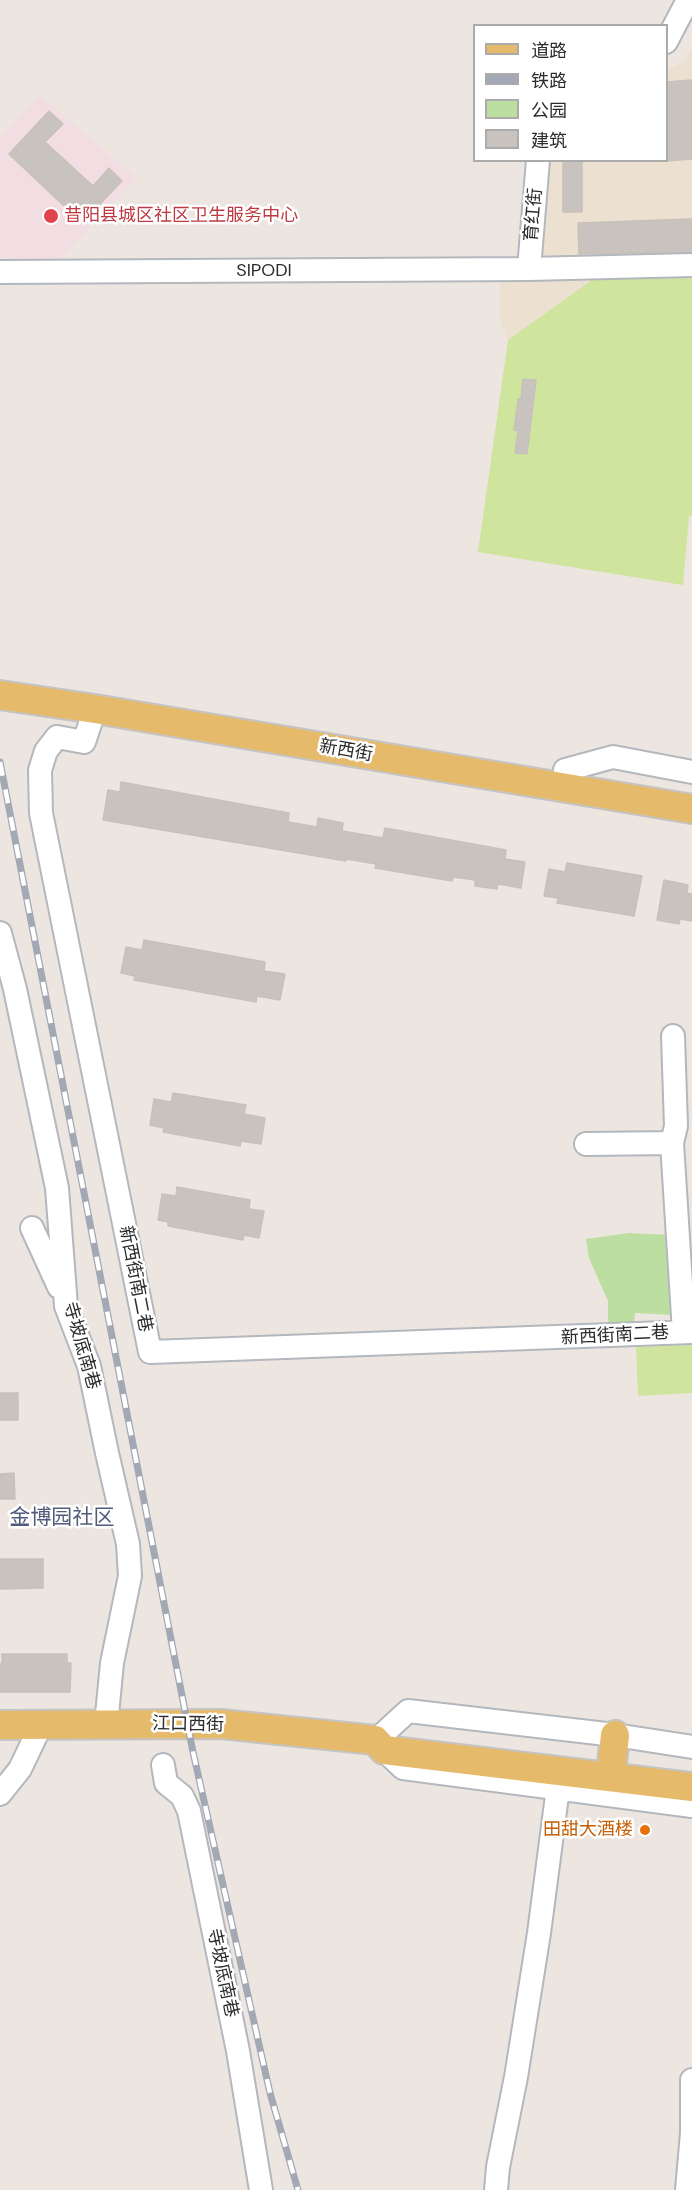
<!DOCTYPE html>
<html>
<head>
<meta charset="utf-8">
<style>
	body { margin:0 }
	#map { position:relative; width:692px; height:2190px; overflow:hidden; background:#ede6e0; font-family:"DM Sans","Noto Sans SC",sans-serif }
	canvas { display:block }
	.legend { position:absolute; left:473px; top:24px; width:195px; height:138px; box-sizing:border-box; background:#fff; border:2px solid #ababab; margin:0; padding:8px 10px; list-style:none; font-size:18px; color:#2c2c2c }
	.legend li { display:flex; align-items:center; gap:12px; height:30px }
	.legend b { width:30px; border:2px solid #ababab }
</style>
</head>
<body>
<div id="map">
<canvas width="692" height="2190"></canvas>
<ul class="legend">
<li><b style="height:8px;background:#e6ba6b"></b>道路</li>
<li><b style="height:8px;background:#a3a8b5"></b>铁路</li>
<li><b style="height:16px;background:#bddea1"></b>公园</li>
<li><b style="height:16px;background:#c8c3bf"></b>建筑</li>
</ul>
</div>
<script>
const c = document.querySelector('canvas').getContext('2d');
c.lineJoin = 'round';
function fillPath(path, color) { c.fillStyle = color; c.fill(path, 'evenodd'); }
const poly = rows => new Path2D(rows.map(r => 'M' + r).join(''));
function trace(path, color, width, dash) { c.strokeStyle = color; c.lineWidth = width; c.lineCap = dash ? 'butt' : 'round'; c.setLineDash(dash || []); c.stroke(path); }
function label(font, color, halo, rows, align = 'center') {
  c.font = font + ' "DM Sans","Noto Sans SC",sans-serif'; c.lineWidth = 5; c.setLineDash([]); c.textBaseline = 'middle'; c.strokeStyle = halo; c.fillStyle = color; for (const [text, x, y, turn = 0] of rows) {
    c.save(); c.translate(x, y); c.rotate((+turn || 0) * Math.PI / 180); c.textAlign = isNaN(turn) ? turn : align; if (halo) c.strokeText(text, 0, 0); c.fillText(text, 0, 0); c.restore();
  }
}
const education = poly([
	[692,48,692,516,689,516,683,585,478,552,508,340,500,321,500,279,534,278,545,161,666,160,667,70,684,62]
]);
const medical = poly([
	[40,95,137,178,62,257,63,266,11,262,0,254,0,137]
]);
const green = poly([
	[629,1233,671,1235,673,1315,635,1313,634,1325,608,1327,608,1301,589,1258,586,1239]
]);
const pitch = poly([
	[692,276,692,516,689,516,683,585,478,552,508,340,592,280],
	[692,1345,692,1393,638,1396,636,1347]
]);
const building = poly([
	[692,80,692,159,666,161,666,82,692,80],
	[49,111,63,124,45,142,93,186,109,168,122,181,82,223,9,154,49,111],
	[563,160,582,160,582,212,563,212,563,160],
	[692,219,692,252,579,254,578,223,692,219],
	[523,379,536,380,527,454,515,453,518,431,514,430,518,399,521,399,523,379],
	[121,782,289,813,288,822,317,827,318,818,343,823,342,831,383,838,385,828,506,850,505,859,525,862,521,888,498,884,497,889,475,886,475,880,453,877,452,881,375,868,376,864,347,859,346,861,103,820,108,790,120,792,121,782],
	[567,863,642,876,634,916,557,903,558,898,544,896,549,869,565,872,567,863],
	[664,880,688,885,687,893,692,894,692,921,680,919,679,924,657,920,664,880],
	[144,940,265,962,264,971,285,974,280,1000,257,996,256,1002,134,980,135,976,121,973,126,947,142,950,144,940],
	[173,1093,246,1105,244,1114,265,1118,261,1144,241,1141,240,1146,163,1132,164,1128,150,1125,154,1099,171,1102,173,1093],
	[177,1187,250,1200,249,1209,264,1211,259,1238,244,1235,243,1240,168,1226,168,1222,158,1220,162,1194,176,1196,177,1187],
	[0,1393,18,1393,18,1420,0,1420,0,1393],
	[14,1473,15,1499,0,1499,0,1474,14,1473],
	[0,1559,43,1559,43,1588,0,1589,0,1559],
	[2,1654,67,1654,67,1663,71,1663,70,1692,0,1692,0,1664,2,1664,2,1654]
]);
const minor = poly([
	[666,42,688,0],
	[529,269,538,160],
	[0,272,529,269,692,265],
	[95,709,84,742,57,737,46,751,40,770,41,813,150,1352,692,1332],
	[565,770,613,757,692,772],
	[0,933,15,989,57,1188,66,1306,89,1366,107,1453,128,1544,130,1576,112,1663,106,1725],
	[672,1143,676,1126,673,1036],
	[586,1144,672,1143,684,1332],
	[32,1228,59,1287],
	[384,1733,408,1711,615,1735,692,1747],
	[384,1750,403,1768,692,1806],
	[163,1765,166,1783,182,1796,189,1811,238,2051,261,2190],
	[0,1794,20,1769,41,1725],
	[496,2190,498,2167,516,2077,539,1933,558,1788],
	[687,2190,692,2133,692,2080]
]);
const major = poly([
	[0,695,95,709,692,809],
	[0,1725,221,1724,375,1740,384,1750,692,1787],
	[612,1764,615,1735]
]);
const rail = poly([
	[0,762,193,1752,270,2093,298,2190]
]);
const markers = [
	[51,216,8,"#e0444e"],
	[645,1830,6,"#e8710a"]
];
const streetNames = [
	["育红街",534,215,-85],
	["SIPODI",264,271],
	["新西街",346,751,10],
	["新西街南二巷",135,1279,79],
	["新西街南二巷",615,1336,-3],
	["寺坡底南巷",81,1346,74],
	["江口西街",188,1725,1],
	["寺坡底南巷",222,1973,78]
];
const healthNames = [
	["昔阳县城区社区卫生服务中心",64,216]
];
const foodNames = [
	["田甜大酒楼",633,1830]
];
const quarterNames = [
	["金博园社区",62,1518]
];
fillPath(education, '#ece0d1');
fillPath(medical, '#f2dee2');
fillPath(green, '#bddea1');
fillPath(pitch, '#cfe59e');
fillPath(building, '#c8c3bf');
trace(building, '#c8c1b9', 1.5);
trace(minor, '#b3b7be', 26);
trace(major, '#c4c4c4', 32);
trace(minor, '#fff', 22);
trace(major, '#e6ba6b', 28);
trace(rail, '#a3a8b5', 7);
trace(rail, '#fff', 4.5, [14]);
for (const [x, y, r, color] of markers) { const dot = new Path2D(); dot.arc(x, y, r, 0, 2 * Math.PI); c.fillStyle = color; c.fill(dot); trace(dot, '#fff', 2); }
label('18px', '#2c2c2c', '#fff', streetNames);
label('18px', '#be3a42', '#fff', healthNames, 'left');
label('18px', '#c56008', '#fff', foodNames, 'right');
label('21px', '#505c7a', '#fff', quarterNames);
</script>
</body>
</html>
